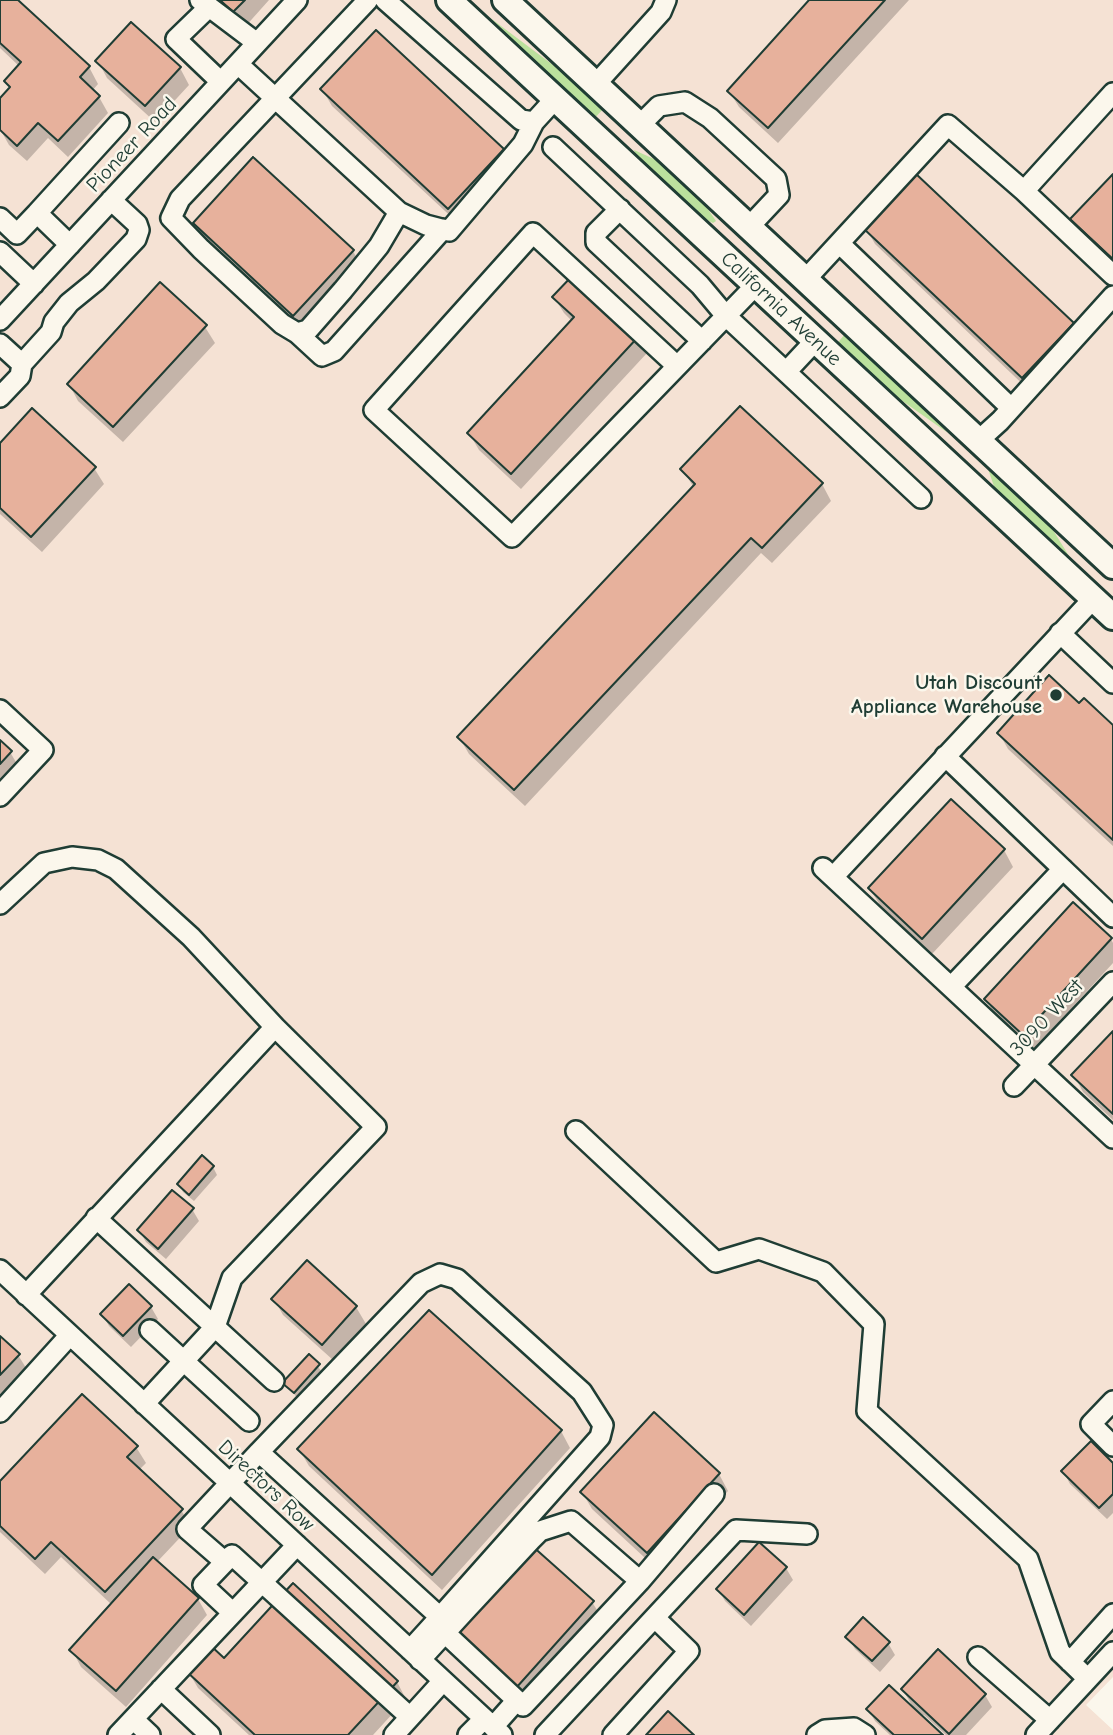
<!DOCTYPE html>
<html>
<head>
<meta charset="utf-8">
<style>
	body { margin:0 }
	canvas { display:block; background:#fbf7ec }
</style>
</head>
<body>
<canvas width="1113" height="1735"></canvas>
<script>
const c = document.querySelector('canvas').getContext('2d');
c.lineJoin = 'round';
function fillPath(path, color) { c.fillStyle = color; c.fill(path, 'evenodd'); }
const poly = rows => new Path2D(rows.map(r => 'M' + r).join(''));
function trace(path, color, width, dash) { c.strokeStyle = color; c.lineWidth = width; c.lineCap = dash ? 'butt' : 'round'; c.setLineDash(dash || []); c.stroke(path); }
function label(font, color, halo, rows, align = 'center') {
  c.font = font + ' "Comic Neue",sans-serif'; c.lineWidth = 5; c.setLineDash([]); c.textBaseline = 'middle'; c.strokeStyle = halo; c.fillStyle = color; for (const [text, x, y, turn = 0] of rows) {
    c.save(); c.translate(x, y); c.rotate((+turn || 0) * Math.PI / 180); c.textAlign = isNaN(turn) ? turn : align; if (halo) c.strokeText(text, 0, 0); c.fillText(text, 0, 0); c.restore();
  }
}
const built = poly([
	[0,0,1113,0,1113,1677,1086,1705,1113,1730,1113,1735,0,1735]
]);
const green = poly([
	[477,8,585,89,604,108,591,122,474,13],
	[634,150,663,163,701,199,716,221,713,223,685,209,639,165],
	[845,334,948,433,864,374,835,346],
	[987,466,1048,522,1082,577,998,498]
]);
const shadow = poly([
	[0,0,16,0,89,67,98,84,92,91,99,97,108,113,68,157,48,138,27,161,9,145,0,129,0,101,11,89,6,81,19,66,0,48],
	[213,0,269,0,244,28],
	[812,0,909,0,778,143,739,107,729,91],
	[98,61,180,68,189,85,155,122,107,78],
	[322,89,502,150,512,166,459,224,332,106],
	[1113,176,1113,265,1082,236,1073,219],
	[195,223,353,251,362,268,304,331,204,239],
	[866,228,1072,324,1082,340,1032,393,875,244],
	[554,297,637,337,647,353,521,489,479,450,469,433,573,322,564,313],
	[205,327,215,343,123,442,78,401,69,384],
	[0,446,94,468,104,484,42,552,0,514],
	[683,470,822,484,831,501,772,563,761,553,525,806,469,754,459,737,694,488],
	[1079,706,1113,727,1113,846,1008,749,999,733],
	[0,743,10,752,20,769,0,791],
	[952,802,1004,850,1013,867,932,954,880,905,870,889],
	[1111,939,1113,943,1113,963,1033,1050,995,1015,986,999],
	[1113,1033,1113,1120,1083,1092,1074,1075],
	[213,1167,217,1175,194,1201,183,1192,179,1184],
	[192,1209,199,1221,166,1259,146,1242,139,1230],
	[307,1262,356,1307,366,1324,333,1360,283,1315,274,1299],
	[151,1307,158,1319,131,1347,109,1326,102,1314],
	[429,1312,561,1431,570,1448,442,1590,309,1466,299,1449],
	[0,1338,18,1355,28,1371,0,1402],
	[309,1356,323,1373,299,1400,285,1383],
	[654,1414,719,1474,728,1491,657,1569,592,1509,582,1492],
	[136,1447,146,1463,139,1470,181,1510,191,1526,157,1562,198,1599,207,1615,126,1707,81,1667,72,1650,112,1605,61,1557,45,1574,0,1532,0,1484],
	[1113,1465,1113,1513,1107,1519,1070,1484,1063,1471],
	[786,1568,793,1580,751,1626,725,1601,718,1589],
	[592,1602,602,1618,526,1703,464,1648],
	[848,1637,888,1643,895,1655,880,1672,855,1649],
	[938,1652,985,1695,992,1707,966,1735,946,1735,924,1715,921,1717,940,1735,890,1735,875,1721,868,1709,914,1709,903,1690],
	[224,1660,397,1682,406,1699,373,1735,249,1735,198,1688,188,1671]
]);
const building = poly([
	[0,0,18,0,90,66,80,77,100,96,58,141,38,123,17,146,0,130,0,98,10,87,4,81,21,62,0,43,0,0],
	[220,0,245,0,233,12,220,0],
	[809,0,885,0,768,128,727,91,809,0],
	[131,22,181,67,145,106,95,61,131,22],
	[376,30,504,149,448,209,320,89,376,30],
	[253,157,354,250,293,316,193,223,253,157],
	[915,173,1074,323,1022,378,863,228,915,173],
	[1113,174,1113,259,1070,219,1113,174],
	[573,275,639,336,511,474,467,433,574,317,552,297,573,275],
	[160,282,207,325,113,427,67,384,160,282],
	[740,406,823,483,762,548,751,538,514,790,457,737,695,484,680,469,740,406],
	[32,408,96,467,31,537,0,508,0,443,32,408],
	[1049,675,1079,703,1084,698,1113,725,1113,840,997,733,1049,675],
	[0,740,12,751,0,764,0,740],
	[951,799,1005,849,922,939,868,888,951,799],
	[1073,902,1112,938,1023,1035,984,999,1073,902],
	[1113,1031,1113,1114,1071,1075,1113,1031],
	[202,1155,214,1166,189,1195,177,1184,202,1155],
	[172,1190,194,1208,158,1249,137,1230,172,1190],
	[307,1260,357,1306,322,1345,271,1299,307,1260],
	[129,1284,152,1306,123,1336,100,1314,129,1284],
	[429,1310,562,1430,432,1575,297,1449,429,1310],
	[0,1336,20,1354,0,1375,0,1336],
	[309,1354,320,1364,294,1393,282,1383,309,1354],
	[82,1394,138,1446,127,1457,183,1509,105,1592,51,1542,35,1559,0,1526,0,1481,82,1394],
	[654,1412,720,1473,647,1553,580,1492,654,1412],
	[1091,1441,1113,1463,1113,1494,1099,1508,1061,1471,1091,1441],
	[759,1542,787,1567,744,1615,716,1589,759,1542],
	[530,1544,594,1601,516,1688,452,1631,530,1544],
	[153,1557,199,1598,116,1691,69,1650,153,1557],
	[293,1583,398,1681,348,1735,255,1735,186,1671,210,1645,224,1658,293,1583],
	[863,1617,890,1642,872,1661,845,1637,863,1617],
	[938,1649,986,1694,949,1734,901,1689,938,1649],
	[889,1685,943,1735,894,1735,866,1709,889,1685],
	[668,1711,694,1735,646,1735,668,1711]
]);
const minor = poly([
	[200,0,257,43],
	[368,0,180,199,171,218,201,249,282,324,297,333,322,356,334,351,443,229],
	[385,0,521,120,534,122,555,99],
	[208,8,176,39,221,82],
	[238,64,399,212,426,225,449,231,523,144,534,122],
	[595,85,661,12,666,0],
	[639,126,659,106,685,102,710,118,776,179,779,195,748,228],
	[553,147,700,285,726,316,921,498],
	[1024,191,1113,275],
	[620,209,596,233,596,242,702,341],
	[0,218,17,234,37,213],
	[839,243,1011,408],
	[70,245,37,213,119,123],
	[0,252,34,284],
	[805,280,948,125,1024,191,1113,93],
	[0,320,297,0],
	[297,333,308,330,343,290,379,246,399,212],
	[0,344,22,364,20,376,0,397],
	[22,364,51,332,54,322,69,303,96,281,136,239,139,230,137,224,111,200],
	[677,366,533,233,374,410,512,537,755,286],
	[786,372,815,341],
	[978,441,1000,421,1113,296],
	[1060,633,1113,683],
	[0,710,43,750,0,796],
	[945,756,1113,917],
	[823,868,1113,1138],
	[833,877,1093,599],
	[0,904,44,863,72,857,98,860,116,869,191,937,275,1027,26,1295],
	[951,987,1063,869],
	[1014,1086,1113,982],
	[576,1131,716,1262,759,1249,823,1272,874,1324,867,1411,1028,1559,1060,1652,1088,1679],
	[96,1218,274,1381],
	[0,1270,502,1735],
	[150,1330,249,1421],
	[1113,1401,1091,1424,1113,1446],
	[144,1404,215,1327,232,1278,376,1127,275,1027],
	[0,1412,70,1335],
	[259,1452,421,1283,440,1274,457,1279,582,1392,603,1425,600,1437,440,1617],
	[225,1562,232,1555,410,1717],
	[640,1581,714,1494],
	[233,1613,203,1585,225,1562,187,1529,259,1452,440,1617,410,1650],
	[978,1657,1050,1720],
	[420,1660,465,1611,531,1540,540,1531,571,1521,640,1581,523,1706,445,1633],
	[1070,1662,1113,1614],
	[161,1689,210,1735],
	[133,1719,150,1735],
	[493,1727,517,1700],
	[118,1735,297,1545],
	[394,1735,443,1681],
	[468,1735,484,1719],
	[545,1735,736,1530,807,1534],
	[613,1735,689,1651,655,1618],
	[817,1735,825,1730,854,1728,865,1735],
	[1036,1735,1113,1652]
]);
const major = poly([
	[449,0,1113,617],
	[505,0,1113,566]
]);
const markers = [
	[1056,695,7,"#1f3d34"]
];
const streetNames = [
	["Pioneer Road",132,145,-47],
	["California Avenue",781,309,43],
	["3090 West",1047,1018,-47],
	["Directors Row",266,1486,43]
];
const poiNames = [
	["Utah Discount",1042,683],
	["Appliance Warehouse",1042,707]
];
fillPath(built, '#f5e2d4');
fillPath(green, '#bbe19d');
fillPath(shadow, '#0003');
fillPath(building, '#e7b19c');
trace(building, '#1f3d34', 2);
trace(minor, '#1f3d34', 24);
trace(major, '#1f3d34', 30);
trace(minor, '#fbf7ec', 19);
trace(major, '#fbf7ec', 24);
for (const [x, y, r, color] of markers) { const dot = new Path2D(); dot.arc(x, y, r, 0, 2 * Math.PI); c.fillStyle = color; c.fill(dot); trace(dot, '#fbf7ec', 2.5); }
label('21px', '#1f3d34', '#fbf7ec', streetNames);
label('bold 21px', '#1f3d34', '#fbf7ec', poiNames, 'right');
</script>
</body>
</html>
